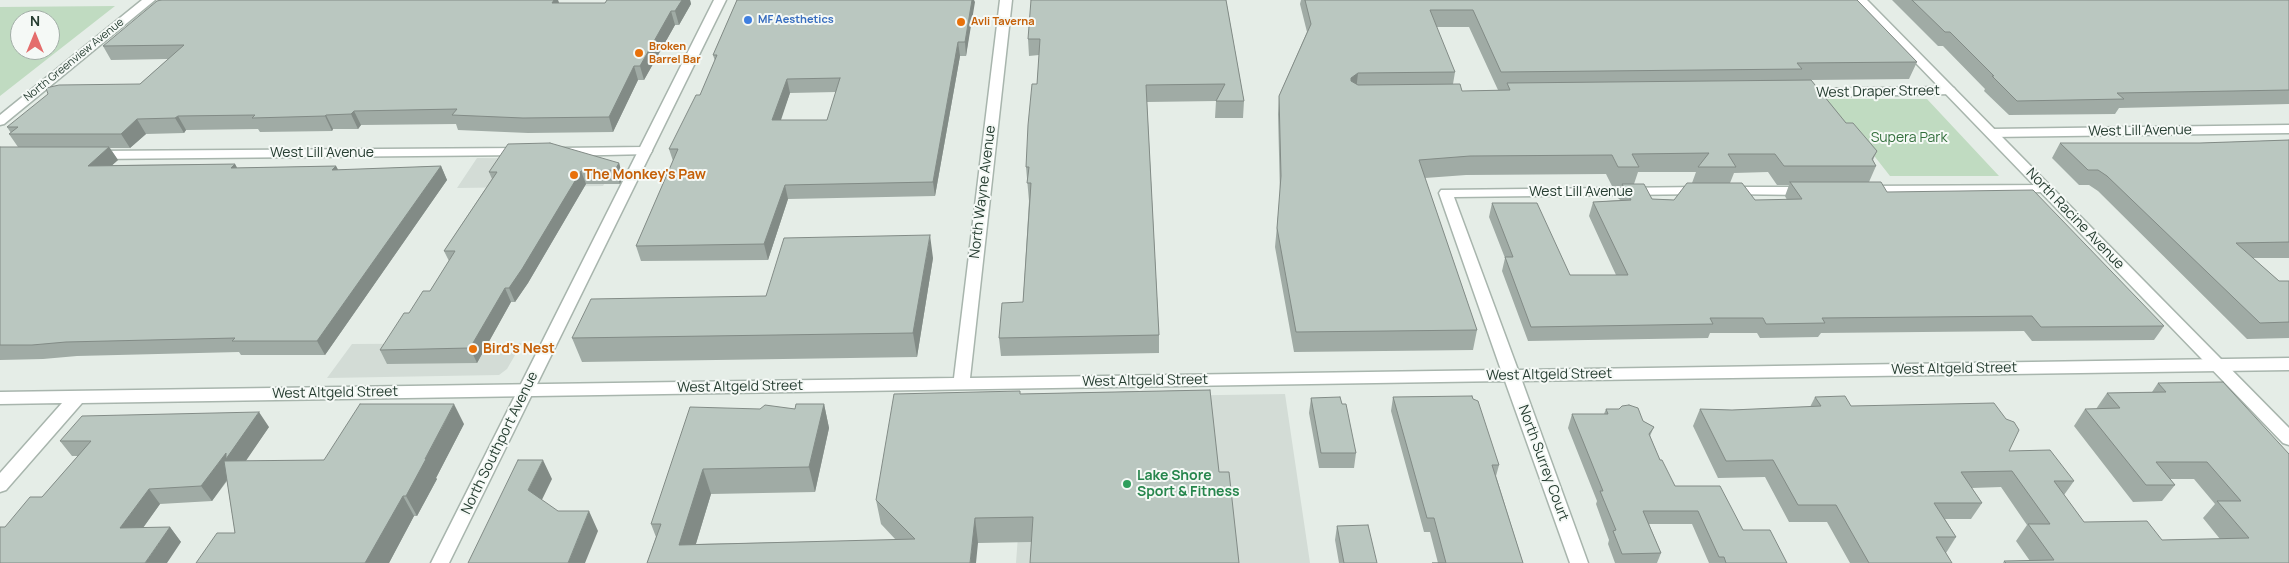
<!DOCTYPE html>
<html>
<head>
<meta charset="utf-8">
<style>
	body { margin:0 }
	#map { position:relative; width:2289px; height:563px; overflow:hidden; background:#e5ede7; font-family:Manrope,sans-serif }
	canvas { display:block }
	.north { position:absolute; left:10px; top:10px; width:50px; height:50px; box-sizing:border-box; background:#f5f9f6; border:1px solid #a2aea7; border-radius:50%; rotate:0deg; font-size:14px; font-weight:700; line-height:20px; text-align:center; color:#263d31 }
	.north::after { content:''; display:block; margin:auto; width:18px; height:22px; background:#e46d6c; clip-path:polygon(50% 0,100% 100%,50% 72%,0 100%) }
</style>
</head>
<body>
<div id="map">
<canvas width="2289" height="563"></canvas>
<div class="north">N</div>
</div>
<script>
const c = document.querySelector('canvas').getContext('2d');
c.lineJoin = 'round';
function fillPath(path, color) { c.fillStyle = color; c.fill(path, 'evenodd'); }
const poly = rows => new Path2D(rows.map(r => 'M' + r).join(''));
function trace(path, color, width, dash) { c.strokeStyle = color; c.lineWidth = width; c.lineCap = dash ? 'butt' : 'round'; c.setLineDash(dash || []); c.stroke(path); }
function label(font, color, halo, rows, align = 'center') {
  c.font = font + ' Manrope,sans-serif'; c.lineWidth = 4; c.setLineDash([]); c.textBaseline = 'middle'; c.strokeStyle = halo; c.fillStyle = color; for (const [text, x, y, turn = 0] of rows) {
    c.save(); c.translate(x, y); c.rotate((+turn || 0) * Math.PI / 180); c.textAlign = isNaN(turn) ? turn : align; if (halo) c.strokeText(text, 0, 0); c.fillText(text, 0, 0); c.restore();
  }
}
const built = poly([
	[477,158,601,159,616,164,603,186,457,188],
	[522,343,507,369,499,375,327,378,352,344],
	[1285,394,1310,563,1016,563,1028,398]
]);
const green = poly([
	[115,6,0,96,0,7],
	[20,20,50,20,50,50,20,50],
	[1814,99,1927,99,1999,176,1890,176,1857,134]
]);
const minor = poly([
	[142,0,155,0,4,124,0,125,0,115,142,0],
	[1000,0,1012,0,970,378,1501,370,1439,193,1441,190,1701,187,1706,188,1708,191,1706,194,1454,197,1518,370,2289,358,2289,370,1522,381,1588,563,1570,563,1505,381,82,403,6,490,0,492,0,473,62,403,0,404,0,392,954,378,1000,0],
	[1950,87,1954,88,1956,91,1954,94,1802,97,1796,93,1802,89,1950,87],
	[2289,125,2289,133,1991,137,1985,133,1991,129,2289,125],
	[645,147,650,148,652,151,650,154,559,156,552,152,559,148,645,147],
	[521,148,526,149,528,152,526,155,94,159,87,155,94,151,521,148],
	[2045,185,2050,186,2052,189,2050,192,1867,194,1860,190,1867,186,2045,185],
	[1729,187,1806,187,1813,191,1806,195,1724,194,1722,191,1724,188,1729,187]
]);
const tertiary = poly([
	[714,0,726,0,449,563,431,563,714,0],
	[1855,0,1867,0,2289,428,2289,445,2283,443,1855,0]
]);
const wall = poly([
	[161,0,558,0,559,3,605,3,607,0,690,0,691,4,679,25,675,25,644,80,638,80,613,132,528,133,458,130,456,124,361,125,358,129,333,129,332,131,260,132,258,129,186,130,184,133,146,134,130,148,110,148,118,160,112,165,235,164,237,168,336,166,338,170,441,166,447,180,325,355,241,355,239,352,77,356,43,359,0,360,0,147,18,147,9,134,11,133,7,127,140,84,168,59,111,60,103,46],
	[737,0,974,0,966,56,960,56,935,196,788,199,768,260,641,261,636,246,673,161,669,149,700,95,715,61,713,55],
	[836,92,827,120,780,120,790,93],
	[1226,0,1244,101,1243,118,1215,118,1216,101,1147,102,1159,335,1159,353,1001,356,999,338,1023,302,1029,201,1026,167,1037,84,1039,55,1029,56,1028,39],
	[1301,0,1857,0,1917,62,1909,79,1811,80,1846,123,1877,151,1873,160,1876,166,1869,182,1887,192,2164,326,2154,340,2032,341,2024,331,1821,333,1818,337,1760,338,1757,333,1710,333,1708,338,1528,341,1502,271,1505,258,1489,217,1492,203,1570,275,1616,275,1589,216,1593,202,1620,200,1618,198,1622,186,1612,186,1606,174,1466,175,1425,178,1477,330,1473,350,1294,352,1275,247,1280,194,1278,114,1279,96,1307,32,1300,4],
	[1436,27,1469,27,1498,90,1505,90,1462,91,1453,84,1455,72],
	[1638,172,1696,172,1692,183,1674,200,1652,199,1634,184],
	[1768,172,1777,185,1789,185,1785,196,1787,200,1755,200,1730,183,1734,173],
	[1892,0,2289,0,2289,104,2119,108,2115,114,2009,115,1984,91,1985,89,1943,46,1938,46],
	[2289,140,2289,258,2253,258,2279,281,2289,281,2289,338,2247,339,2098,191,2089,185,2079,185,2052,158,2060,143,2200,143],
	[619,163,623,177,620,184,586,184,528,283,515,302,511,302,477,363,387,364,380,350,409,313,430,291,449,261,444,251,492,179,489,172],
	[933,258,917,357,582,362,572,338,766,296],
	[2223,382,2289,563,2003,563,2004,561,2030,561,2016,541,2027,525,2001,487,1972,488,1982,503,1971,519,1945,519,1956,537,1946,553,1952,563,1850,563,1827,522,1789,522,1765,477,1718,478,1693,426,1700,409,1732,410,1810,407,1815,397,1851,406,2009,451,2074,481,2064,495,2084,522,2162,540,2220,539,2203,518,2215,504,2194,479,2170,479,2175,485,2162,501,2133,502,2074,426,2085,409,2096,409,2107,393,2152,392,2158,383],
	[1210,390,1031,542,978,543,647,563,656,537,651,524,760,409,795,409,824,404,829,428,815,492,711,494,696,544,896,540,881,524,876,500,1020,394],
	[1393,397,1473,399,1499,465,1496,476,1523,563,1438,563,1430,532,1424,532,1391,411],
	[1311,398,1342,404,1356,453,1354,468,1319,468,1309,413],
	[1606,409,1643,421,1654,427,1650,436,1660,460,1675,486,1743,530,1787,563,1709,563,1692,524,1649,524,1661,553,1657,563,1615,563,1608,544,1609,540,1596,504,1597,501,1568,428,1572,414,1604,414],
	[464,424,436,478,437,479,417,516,414,516,389,563,196,563,235,533,227,481,212,501,160,504,143,528,170,527,181,542,5,527,42,497,78,456,72,456,60,441,269,427,245,461,324,460],
	[1337,526,1377,563,1339,563,1335,540]
]);
const shadedWall = poly([
	[554,0,558,0,561,10,552,3],
	[682,0,690,0,691,4,679,25,675,11],
	[972,0,974,0,975,2,966,56,965,42],
	[671,11,675,25,644,80,640,66],
	[958,42,960,56,935,196,933,182],
	[634,66,638,80,613,132,609,117],
	[1358,73,1356,91,1349,95,1351,78],
	[787,79,790,93,776,135,772,120],
	[354,111,361,125,358,129,351,114],
	[326,115,333,129,332,131,325,116],
	[178,116,186,130,184,133,175,118],
	[137,119,146,134,130,148,121,134],
	[109,147,118,160,97,179,88,166],
	[619,163,623,177,620,184,615,170],
	[235,164,242,177,231,168],
	[336,166,343,179,332,170],
	[441,166,447,180,325,355,317,341],
	[581,171,586,184,528,283,515,302,509,288],
	[785,185,788,199,768,260,764,244],
	[930,235,933,258,917,357,913,333],
	[505,288,511,302,477,363,470,348],
	[454,404,464,424,436,478,437,479,417,516,406,496],
	[824,404,829,428,815,492,809,467],
	[259,412,269,427,237,474,234,470,212,501,201,486,226,453],
	[543,460,552,479,537,510,528,490],
	[703,469,711,494,690,563,679,545],
	[149,489,160,504,132,543,120,528],
	[403,496,414,516,389,563,365,563],
	[589,511,598,531,585,563,568,563],
	[975,518,978,543,976,563,970,563],
	[170,527,181,542,167,563,145,563]
]);
const building = poly([
	[161,0,554,0,552,3,605,3,607,0,682,0,675,11,671,11,640,66,634,66,609,117,523,118,452,115,457,109,354,111,351,114,326,115,325,116,252,118,255,115,178,116,175,118,137,119,121,134,9,134,18,127,7,127,48,94,46,88,59,85,140,84,184,45,103,46,157,1,161,0],
	[737,0,972,0,965,42,958,42,933,182,785,185,764,244,636,246,678,149,669,149,696,95,700,95,717,55,713,55,737,0],
	[840,78,827,120,772,120,787,79,840,78],
	[1031,0,1226,0,1244,101,1216,101,1225,84,1146,85,1159,335,999,338,1002,303,1023,302,1031,183,1027,183,1029,167,1026,167,1028,125,1032,84,1037,84,1040,39,1028,39,1031,0],
	[1305,0,1857,0,1917,62,1797,63,1802,69,1501,72,1473,10,1430,10,1455,72,1358,73,1351,78,1351,81,1358,85,1460,84,1462,91,1510,90,1507,83,1811,80,1846,123,1853,123,1877,151,1872,159,1876,166,1784,166,1775,154,1728,154,1736,167,1698,167,1709,153,1632,154,1639,167,1618,167,1612,155,1470,156,1419,160,1477,330,1296,332,1277,228,1281,176,1279,96,1311,24,1305,0],
	[1912,0,2289,0,2289,90,2117,93,2124,99,2017,101,1992,76,1994,76,1950,32,1945,32,1912,0],
	[2289,140,2289,242,2236,243,2279,281,2289,281,2289,322,2260,323,2107,176,2098,170,2088,170,2060,143,2200,143,2289,140],
	[550,143,619,163,615,170,581,171,522,269,509,288,505,288,470,348,380,350,404,313,409,313,423,291,430,291,455,251,444,251,497,172,489,172,508,144,550,143],
	[0,147,109,147,88,166,235,164,231,168,336,166,332,170,441,166,317,341,232,341,235,338,66,342,32,345,0,345,0,147],
	[1790,182,1881,182,1887,192,2033,190,2164,326,2041,327,2032,316,1822,318,1825,323,1766,324,1763,318,1710,318,1713,324,1531,327,1505,257,1513,257,1492,203,1537,203,1570,275,1628,275,1593,202,1631,200,1622,184,1644,184,1652,199,1674,200,1687,183,1742,183,1755,200,1802,199,1790,182],
	[930,235,913,333,572,338,591,299,766,296,784,238,930,235],
	[2223,382,2289,454,2289,563,2006,563,2004,561,2054,560,2028,524,2050,524,2012,471,1961,472,1982,503,1934,503,1956,537,1936,537,1952,563,1869,563,1836,505,1798,505,1773,460,1726,461,1700,409,1732,410,1821,406,1815,397,1845,396,1851,406,1994,403,2006,419,2014,422,2019,430,2009,451,2050,450,2074,481,2054,481,2084,522,2147,521,2162,540,2249,538,2217,501,2241,501,2207,462,2156,462,2175,485,2146,485,2085,409,2120,408,2107,393,2166,392,2158,383,2223,382],
	[1210,390,1219,472,1229,472,1239,563,1030,563,1033,517,975,518,970,563,647,563,661,524,651,524,690,407,760,409,765,405,795,409,796,404,824,404,809,467,703,469,679,545,915,539,876,500,894,394,1020,391,1020,394,1210,390],
	[1472,396,1473,399,1478,401,1499,465,1492,465,1523,563,1432,563,1446,563,1434,518,1427,518,1393,397,1472,396],
	[1340,397,1342,404,1346,404,1356,453,1321,453,1311,398,1340,397],
	[360,404,454,404,425,459,426,459,406,496,403,496,365,563,196,563,217,533,235,533,224,461,324,460,360,404],
	[1629,405,1638,408,1643,421,1654,427,1649,434,1660,460,1662,460,1675,486,1720,486,1743,530,1770,530,1787,563,1726,563,1724,557,1719,557,1698,511,1643,511,1661,553,1622,554,1613,531,1616,530,1600,491,1603,491,1572,414,1608,414,1606,409,1619,409,1622,406,1629,405],
	[259,412,226,459,226,453,201,486,149,489,120,528,170,527,145,563,0,563,0,527,5,527,30,497,42,497,91,441,60,441,82,416,259,412],
	[518,460,543,460,528,490,558,511,589,511,568,563,468,563,518,460],
	[1368,525,1377,563,1344,563,1337,526,1368,525]
]);
const markers = [
	[748,20,5,"#3f7fe0"],
	[961,22,5,"#e8710a"],
	[639,53,5,"#e8710a"],
	[574,175,5,"#e8710a"],
	[473,349,5,"#e8710a"],
	[1127,484,5,"#2e9e5b"]
];
const farShopnames = [
	["MF Aesthetics",758,20]
];
const farFoodnames = [
	["Avli Taverna",971,22],
	["Broken",649,47],
	["Barrel Bar",649,60]
];
const farStreetnames = [
	["North Greenview Avenue",74,60,-39]
];
const streetNames = [
	["West Draper Street",1878,92,-1],
	["West Lill Avenue",2140,131,-1],
	["West Lill Avenue",322,153],
	["North Wayne Avenue",983,192,-83],
	["West Lill Avenue",1581,192],
	["North Racine Avenue",2075,219,46],
	["West Altgeld Street",1954,369,-1],
	["West Altgeld Street",1549,375,-1],
	["West Altgeld Street",1145,381,-1],
	["West Altgeld Street",740,387,-1],
	["West Altgeld Street",335,393,-1],
	["North Southport Avenue",500,443,-64],
	["North Surrey Court",1543,463,70]
];
const parkNames = [
	["Supera Park",1909,138]
];
const foodNames = [
	["The Monkey's Paw",584,175],
	["Bird's Nest",483,349]
];
const leisureNames = [
	["Lake Shore",1137,476],
	["Sport & Fitness",1137,492]
];
fillPath(built, '#d3dcd6');
fillPath(green, '#c0dbc1');
trace(minor, '#a8b5ad', 3);
trace(tertiary, '#a8b5ad', 3);
fillPath(minor, '#fff');
fillPath(tertiary, '#fff');
fillPath(wall, '#a0aba5');
fillPath(shadedWall, '#828b86');
fillPath(building, '#bac7c0');
trace(building, '#828b86', 1);
for (const [x, y, r, color] of markers) { const dot = new Path2D(); dot.arc(x, y, r, 0, 2 * Math.PI); c.fillStyle = color; c.fill(dot); trace(dot, '#f5f9f6', 2); }
label('bold 11px', '#366cbe', '#f5f9f6', farShopnames, 'left');
label('bold 11px', '#c56008', '#f5f9f6', farFoodnames, 'left');
label('11px', '#263d31', '#f5f9f6', farStreetnames);
label('14px', '#263d31', '#f5f9f6', streetNames);
label('14px', '#34703d', '#f5f9f6', parkNames);
label('bold 14px', '#c56008', '#f5f9f6', foodNames, 'left');
label('bold 14px', '#27864d', '#f5f9f6', leisureNames, 'left');
</script>
</body>
</html>
